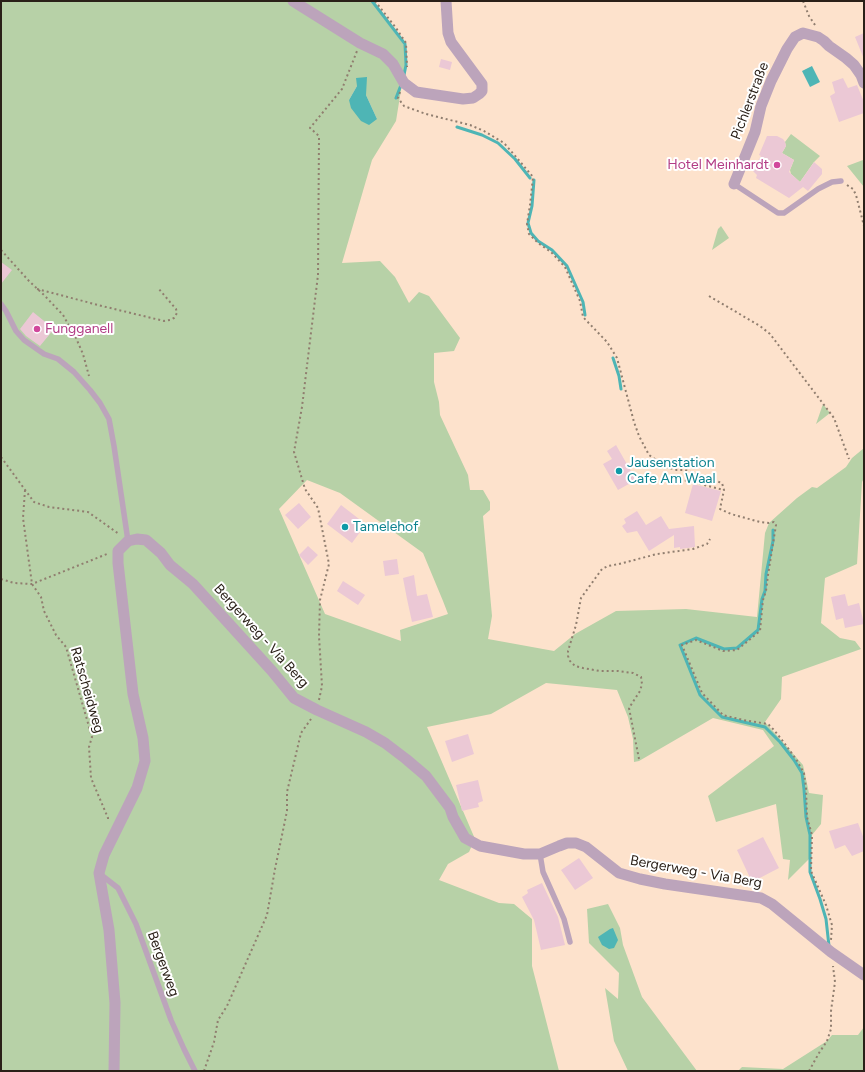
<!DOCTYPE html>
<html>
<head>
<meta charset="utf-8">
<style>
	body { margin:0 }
	#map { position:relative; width:865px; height:1072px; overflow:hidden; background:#fde2cc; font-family:Figtree,sans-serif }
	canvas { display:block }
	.frame { position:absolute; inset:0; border:2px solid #2a2018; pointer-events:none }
</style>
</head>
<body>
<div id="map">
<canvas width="865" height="1072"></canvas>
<div class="frame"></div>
</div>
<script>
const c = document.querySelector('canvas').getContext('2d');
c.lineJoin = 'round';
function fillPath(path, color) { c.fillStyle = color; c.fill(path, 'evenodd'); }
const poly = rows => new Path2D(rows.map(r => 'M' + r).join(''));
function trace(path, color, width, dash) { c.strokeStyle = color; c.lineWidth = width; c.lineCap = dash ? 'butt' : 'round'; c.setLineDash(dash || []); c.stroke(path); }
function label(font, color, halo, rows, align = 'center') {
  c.font = font + ' Figtree,sans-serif'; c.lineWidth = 4; c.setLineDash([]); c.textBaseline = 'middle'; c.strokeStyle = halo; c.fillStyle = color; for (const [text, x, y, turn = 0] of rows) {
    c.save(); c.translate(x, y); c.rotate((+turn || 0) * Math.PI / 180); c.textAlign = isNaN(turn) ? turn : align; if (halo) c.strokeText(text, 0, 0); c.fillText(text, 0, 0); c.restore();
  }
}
const green = poly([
	[1,1,371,1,404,45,405,65,396,121,372,160,342,263,380,261,395,277,409,303,419,292,429,296,460,338,454,351,434,353,434,382,439,402,440,415,468,475,470,490,483,490,490,502,490,510,483,516,492,616,488,639,554,651,575,634,616,611,686,609,757,617,765,533,769,523,797,498,812,487,817,488,846,467,852,458,864,448,864,478,862,482,857,564,825,578,821,623,840,638,855,641,861,649,782,677,781,699,765,722,803,765,809,793,823,795,821,824,812,835,810,858,788,880,790,860,783,859,776,804,716,822,708,796,774,746,763,730,713,718,639,761,634,762,633,739,628,717,617,690,546,683,491,714,427,727,475,839,469,852,448,864,439,880,499,903,514,904,532,919,532,966,559,1071,1,1071],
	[357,86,366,95,377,119,349,100],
	[307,480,340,493,423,553,443,601,448,614,400,630,401,641,325,614,279,509],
	[791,134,820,156,814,162,800,182,791,174,790,170,794,160,782,153,786,146,785,142],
	[864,159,864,187,847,166,863,160],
	[721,226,729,238,712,250,718,229],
	[823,404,830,413,816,424],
	[608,904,620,928,623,945,642,997,697,1071,628,1071,614,1041,605,988,618,999,619,973,589,943,587,909],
	[864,1027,864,1071,738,1071,742,1067,783,1069,827,1041,832,1035,858,1035]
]);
const water = poly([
	[812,66,820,82,810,87,802,71],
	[367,77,366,95,377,119,369,125,361,121,351,108,349,100,357,86,356,78],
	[613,928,618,940,614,948,609,949,602,945,598,937,610,929]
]);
const stream = poly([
	[372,1,405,44,406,65,404,75],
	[396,98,401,85],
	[457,127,482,135,498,143,515,159,530,178],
	[534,180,532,206,528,223,531,233,538,241,552,250,567,266,583,302,585,315],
	[613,358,619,376,621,389],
	[773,530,773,541,766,574,765,591,762,599,758,630,737,648,724,649,696,638,680,645,700,695,722,717,765,727,780,742,794,760,802,773,804,789,806,817,810,835,810,872,820,899,826,919,829,946]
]);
const building = poly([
	[864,33,864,59,855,37],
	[441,59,452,62,450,70,439,67],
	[843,78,848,88,857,85,864,102,864,113,839,122,830,96,835,93,832,82],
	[767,136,777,136,783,139,785,142,786,146,782,153,794,160,789,172,800,182,814,162,822,169,822,174,808,191,803,187,789,198,756,178,757,175,752,170,761,156,759,155],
	[1,262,12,270,1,284],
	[33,312,54,329,40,346,26,336,20,329],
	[616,445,636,480,618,490,603,464,612,459,607,451],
	[693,484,721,491,712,521,685,513],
	[299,503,311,517,298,529,285,515],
	[341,505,363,522,357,530,360,532,352,543,327,524],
	[637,511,646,525,661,516,669,529,694,526,695,547,680,549,680,547,674,548,674,535,649,551,637,531,627,533,622,526,626,523,624,519],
	[308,546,318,555,308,565,299,555],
	[397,559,399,574,385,576,383,561],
	[414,575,417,596,427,594,433,617,412,622,407,599,403,578],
	[343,581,365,595,358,605,337,591],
	[845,594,848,606,859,603,864,624,845,628,843,618,836,620,831,597],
	[468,734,474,754,452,762,445,741],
	[478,780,483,801,478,803,479,807,462,811,456,785],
	[858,823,864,839,864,851,852,856,845,845,835,849,829,831],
	[763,837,779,868,752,882,737,850],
	[579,858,593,878,575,890,561,870],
	[542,883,558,917,565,945,541,950,534,920,522,897,528,893,527,890]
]);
const path = poly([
	[375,1,396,28,406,43,407,67],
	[803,1,809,16,815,25],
	[400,92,398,98,404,106,426,114,470,125,484,131,504,143,517,158,533,177,530,205,527,224,529,234,538,243,551,252,565,267,580,301,583,317,607,342,617,358,634,422,639,436,649,455,666,467,677,470,685,470,722,483,724,490,720,509,731,514,760,522,769,523,774,522,776,525,768,575,766,591,763,600,760,631,737,650,723,651,696,640,682,645,702,693,723,715,743,720,768,724,774,730,782,740,796,759,804,773,806,788,807,817,812,835,811,871,826,905,832,925,831,940],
	[847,185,853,189,856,195,864,226],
	[1,250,29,281,44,295,63,315,76,338,83,354,89,376],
	[37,289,102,306,164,321,170,320,174,318,177,313,176,309,158,288],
	[709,296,760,326,770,334,834,418,849,459],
	[1,457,34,502,49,507,88,512,119,534],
	[680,479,724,490],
	[25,490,23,518,32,584,41,597,44,611,56,635,66,647,92,737,89,747,91,778,108,818,108,822],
	[1,579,14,583,32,584,107,554],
	[319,700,322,686,319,636,320,600,329,564,318,508,305,489,294,452,302,407,318,275,319,136,310,128,342,89,357,51],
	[639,759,629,708,640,691,642,684,641,677,633,673,618,671,600,671,583,668,575,666,570,661,568,656,568,651,576,625,581,598,602,569,608,566,619,564,657,554,693,549,707,544,710,539],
	[204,1071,214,1042,218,1020,227,1006,267,915,275,869,287,811,287,792,301,733,311,719],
	[809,1071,819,1053,827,1041,831,1029,831,1011,835,982,833,966]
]);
const service = poly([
	[734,184,778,213,784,213,818,189,832,182,841,181],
	[1,304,6,311,16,331,24,340,44,354,58,359,74,372,90,390,100,403,109,419,114,446,128,541],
	[540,854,543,872,552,892,564,919,570,942],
	[100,874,118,888,136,924,171,1020,184,1049,195,1071]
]);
const minor = poly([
	[293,1,360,43,383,54,393,64,404,83,416,92,463,99,473,98,479,94,482,91,482,84,451,42,448,33,446,1],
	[734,184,755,132,761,106,771,81,787,49,795,37,803,33,818,37,824,41,829,46,846,58,854,65,861,75,864,83],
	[114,1071,115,1003,109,930,99,873,104,855,137,788,145,761,143,738,133,694,118,563,118,551,128,541,137,539,146,540,161,553,170,565,193,584,272,671,294,698,317,710,366,732,385,743,406,759,426,776,450,808,453,817,465,838,480,846,524,854,540,854,559,846,567,843,576,843,586,847,619,873,640,879,665,884,761,898,772,904,831,952,864,975]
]);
const markers = [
	[777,165,4,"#d1479c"],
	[37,329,4,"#d1479c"],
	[619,471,4,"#0f9aa8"],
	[345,527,4,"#0f9aa8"]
];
const streetNames = [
	["Pichlerstraße",750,101,-69],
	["Bergerweg - Via Berg",261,636,48],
	["Ratscheidweg",87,690,74],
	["Bergerweg - Via Berg",696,872,10],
	["Bergerweg",163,964,70]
];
const hotelNames = [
	["Hotel Meinhardt",769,165],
	["Fungganell",45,329,"left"]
];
const cultureNames = [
	["Jausenstation",627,463],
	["Cafe Am Waal",627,479],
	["Tamelehof",353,527]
];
fillPath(green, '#b7d1a7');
fillPath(water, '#4eb5b5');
trace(stream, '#4eb5b5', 3);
fillPath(building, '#ebc8d5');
trace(path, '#907e6f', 2, [2, 3]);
trace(service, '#bca4bb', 5.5);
trace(minor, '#bca4bb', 11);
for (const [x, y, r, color] of markers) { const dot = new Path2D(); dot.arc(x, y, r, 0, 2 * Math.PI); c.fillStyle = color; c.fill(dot); trace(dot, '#fff', 1.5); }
label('14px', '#2a2018', '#fff', streetNames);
label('14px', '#b23c85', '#fff', hotelNames, 'right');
label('14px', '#0d838f', '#fff', cultureNames, 'left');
</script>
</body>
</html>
